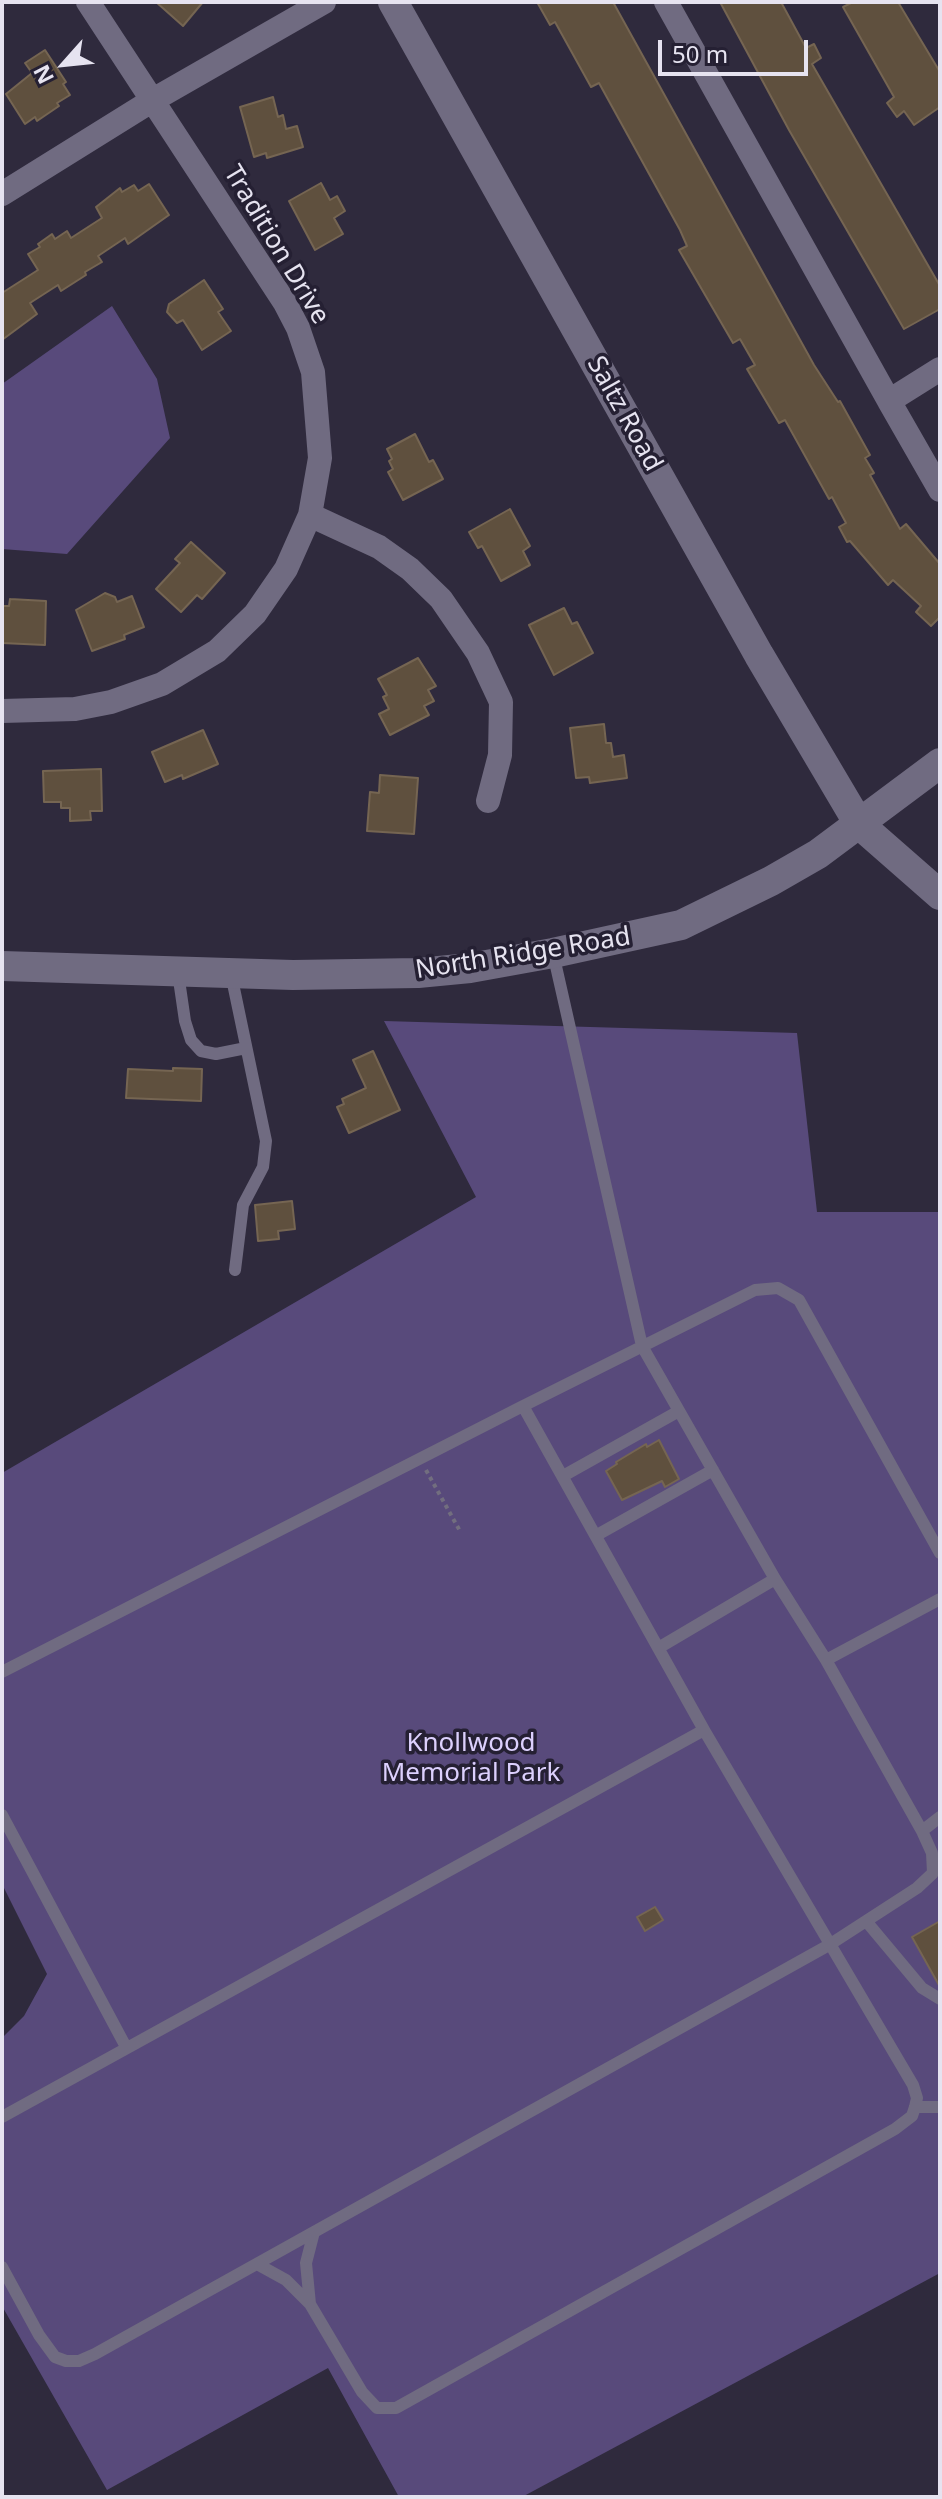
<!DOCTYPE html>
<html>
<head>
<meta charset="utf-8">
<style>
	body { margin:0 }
	#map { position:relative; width:942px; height:2499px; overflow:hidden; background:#2f2a3d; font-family:"Noto Sans",sans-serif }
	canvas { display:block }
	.frame { position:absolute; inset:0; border:4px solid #e6e3f0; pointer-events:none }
	.north { position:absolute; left:24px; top:24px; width:80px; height:80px; -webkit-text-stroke:6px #252033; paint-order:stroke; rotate:243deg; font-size:22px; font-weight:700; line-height:32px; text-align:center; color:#e6e3f0 }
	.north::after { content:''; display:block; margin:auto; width:28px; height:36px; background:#e6e3f0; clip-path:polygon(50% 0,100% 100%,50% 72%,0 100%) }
	.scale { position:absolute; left:658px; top:40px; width:150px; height:36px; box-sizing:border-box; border:4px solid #e6e3f0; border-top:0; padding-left:10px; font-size:24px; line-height:28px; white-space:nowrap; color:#e6e3f0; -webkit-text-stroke:6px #252033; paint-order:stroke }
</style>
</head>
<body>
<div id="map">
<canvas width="942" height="2499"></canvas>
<div class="frame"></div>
<div class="north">N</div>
<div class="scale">50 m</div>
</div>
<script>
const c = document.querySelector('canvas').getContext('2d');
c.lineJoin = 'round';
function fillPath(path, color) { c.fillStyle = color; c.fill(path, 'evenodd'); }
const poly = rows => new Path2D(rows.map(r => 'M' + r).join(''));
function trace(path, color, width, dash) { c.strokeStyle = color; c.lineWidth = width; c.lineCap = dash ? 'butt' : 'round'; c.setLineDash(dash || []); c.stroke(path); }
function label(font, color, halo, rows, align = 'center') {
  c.font = font + ' "Noto Sans",sans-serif'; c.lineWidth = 7; c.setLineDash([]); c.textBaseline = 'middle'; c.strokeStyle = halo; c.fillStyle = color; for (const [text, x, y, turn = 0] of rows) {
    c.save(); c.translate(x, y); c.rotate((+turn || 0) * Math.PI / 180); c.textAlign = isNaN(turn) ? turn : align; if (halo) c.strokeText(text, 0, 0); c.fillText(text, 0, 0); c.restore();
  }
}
const green = poly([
	[112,306,157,379,170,438,67,554,2,549,2,384],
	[384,1021,797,1033,817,1212,940,1212,940,2273,522,2497,399,2497,328,2368,107,2490,2,2306,2,2038,24,2016,47,1974,2,1884,2,1473,476,1197]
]);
const building = poly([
	[156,2,203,2,183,26,156,2],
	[537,2,613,2,814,365,838,402,840,401,870,455,865,458,874,473,870,475,900,529,906,524,940,564,940,617,931,626,916,612,921,606,893,580,888,585,850,541,847,542,839,527,846,523,832,497,829,499,785,420,779,423,747,369,755,365,740,339,733,343,679,250,687,246,680,230,599,83,591,87,555,22,550,25,537,2],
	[720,2,781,2,806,48,814,44,821,58,812,64,940,286,940,309,904,329,789,130,720,2],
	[853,2,898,2,940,72,940,107,914,125,904,111,897,117,887,103,894,97,843,7,853,2],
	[45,50,66,82,63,84,70,95,57,103,59,106,37,121,35,117,25,124,6,94,32,73,25,63,45,50],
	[273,97,278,117,283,115,286,129,297,126,303,147,267,158,266,153,254,157,240,107,273,97],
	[321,183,330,200,337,196,345,211,334,218,343,234,315,250,289,201,321,183],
	[149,184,169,215,128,244,125,238,98,256,102,262,85,272,86,275,61,291,58,285,30,303,37,314,2,340,2,293,38,270,28,254,40,247,38,244,52,234,55,239,67,231,71,238,102,218,96,207,120,188,122,192,134,185,138,191,149,184],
	[204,280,223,309,218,312,231,331,202,350,183,320,177,323,167,312,169,304,204,280],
	[415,434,429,462,433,460,443,479,403,500,388,472,393,469,389,461,392,459,387,449,415,434],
	[510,509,530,546,523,551,530,565,501,581,482,546,478,548,469,532,510,509],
	[191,542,225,573,202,599,197,595,181,612,156,589,180,563,175,559,191,542],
	[105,593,115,597,117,602,132,596,144,627,124,635,125,639,92,651,76,610,105,593],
	[10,599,46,601,45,645,2,643,2,606,9,606,10,599],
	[564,608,572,624,577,622,593,653,554,675,529,625,564,608],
	[418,658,436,686,428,690,434,701,424,706,429,715,390,735,379,714,389,709,383,697,387,695,378,679,418,658],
	[604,724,606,743,611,743,613,757,624,755,627,778,590,783,589,777,576,778,570,728,604,724],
	[203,730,218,764,183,779,182,775,165,782,152,752,203,730],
	[101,769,102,811,90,811,91,820,70,821,70,808,61,808,61,802,44,802,43,771,101,769],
	[380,775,418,778,414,834,367,831,370,792,379,793,380,775],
	[373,1051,400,1110,349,1133,337,1107,344,1104,342,1099,366,1088,353,1060,373,1051],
	[173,1068,202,1069,201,1101,126,1098,128,1069,173,1071,173,1068],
	[292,1201,295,1229,278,1231,279,1239,258,1241,255,1205,292,1201],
	[659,1440,679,1479,665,1487,662,1481,622,1500,606,1471,617,1464,616,1462,646,1444,647,1447,659,1440],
	[655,1907,663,1920,645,1931,637,1917,655,1907],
	[940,1921,940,1987,912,1937,940,1921]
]);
const path = poly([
	[426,1470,460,1531]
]);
const service = poly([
	[178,973,185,1021,191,1040,201,1051,216,1054,246,1048],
	[231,974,266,1141,263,1167,243,1205,235,1270],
	[563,1476,679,1411],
	[597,1535,713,1470],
	[660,1647,775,1579],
	[826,1660,940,1599],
	[2,1672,523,1406],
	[2,1815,126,2047],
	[922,1831,940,1817],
	[866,1921,922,1988,940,1999],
	[915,2107,940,2107],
	[2,2117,704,1730],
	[257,2264,286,2280,310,2304,362,2392,377,2408,396,2408,895,2129,912,2116,915,2107,917,2098,913,2085,704,1730,523,1406,755,1290,778,1288,799,1300,940,1553],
	[2,2267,39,2335,55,2357,66,2361,79,2361,95,2354,829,1945,917,1888,933,1873,932,1853,922,1831,826,1660,775,1579,642,1346,553,953],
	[310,2304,306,2263,314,2232]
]);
const minor = poly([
	[666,2,889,401],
	[2,194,153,100,324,2],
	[940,369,889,401,940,490],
	[310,515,379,547,410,569,441,599,478,653,501,702,500,755,488,801],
	[2,711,75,709,111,702,162,684,217,651,255,614,286,569,310,515,320,458,313,372,298,328,285,303,88,2]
]);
const tertiary = poly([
	[393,2,759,655,859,824,940,895],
	[2,966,293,975,418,973,470,968,553,953,681,925,771,881,818,854,940,763]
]);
const streetNames = [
	["Tradition Drive",276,245,59],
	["Saltz Road",624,414,61],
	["North Ridge Road",523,954,-9]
];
const parkNames = [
	["Knollwood",471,1744],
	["Memorial Park",471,1774]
];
fillPath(green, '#584a7b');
fillPath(building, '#5f503e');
trace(building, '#756552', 2);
trace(path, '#726e7f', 4, [4, 4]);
trace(service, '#706b81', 12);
trace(minor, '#706b81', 24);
trace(tertiary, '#706b81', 30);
label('26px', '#e6e3f0', '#252033', streetNames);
label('26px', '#dcd0fd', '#252033', parkNames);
</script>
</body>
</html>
